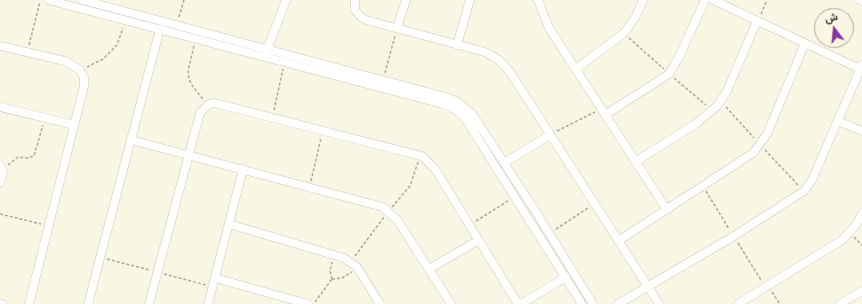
<!DOCTYPE html>
<html>
<head>
<meta charset="utf-8">
<style>
	body { margin:0 }
	#map { position:relative; width:862px; height:304px; overflow:hidden; background:#f9f6e4; font-family:Jost,Vazirmatn,sans-serif }
	canvas { display:block }
	.north { position:absolute; left:814px; top:8px; width:40px; height:40px; box-sizing:border-box; background:#f9f6e4; border:1px solid #aca99c; border-radius:50%; rotate:344deg; font-size:11px; font-weight:700; line-height:16px; text-align:center; color:#38362f }
	.north::after { content:''; display:block; margin:auto; width:14px; height:18px; background:#8834a3; clip-path:polygon(50% 0,100% 100%,50% 72%,0 100%) }
</style>
</head>
<body>
<div id="map">
<canvas width="862" height="304"></canvas>
<div class="north">ش</div>
</div>
<script>
const c = document.querySelector('canvas').getContext('2d');
c.lineJoin = 'round';
const poly = rows => new Path2D(rows.map(r => 'M' + r).join(''));
function trace(path, color, width, dash) { c.strokeStyle = color; c.lineWidth = width; c.lineCap = dash ? 'butt' : 'round'; c.setLineDash(dash || []); c.stroke(path); }
const path = poly([
	[761,14,767,0],
	[179,17,184,0],
	[629,38,664,69],
	[29,45,40,2],
	[194,46,188,71,189,79,193,87,203,99],
	[87,67,103,59,117,45,123,28],
	[385,73,395,36],
	[674,78,706,105],
	[726,107,754,138],
	[274,110,283,69],
	[557,131,595,112],
	[765,150,799,186],
	[8,165,18,157,28,158,34,156,43,125],
	[311,181,321,138],
	[706,191,729,229],
	[392,207,410,186,418,162],
	[0,214,41,224],
	[476,221,508,201],
	[556,229,588,208],
	[854,237,862,245],
	[738,243,761,280],
	[355,256,384,217],
	[107,259,150,270],
	[164,274,206,285],
	[332,279,342,278,352,272],
	[332,279,330,271,332,262],
	[772,292,780,304],
	[315,302,332,279]
]);
const street = poly([
	[48,0,443,104,456,110,465,118,582,304],
	[82,0,446,97,458,102,472,114,534,209,593,304],
	[355,0,355,10,360,16,366,20,485,52,499,60,510,72,659,304],
	[538,0,549,28,667,210],
	[713,0,860,69],
	[860,0,862,1],
	[397,28,406,0],
	[457,45,470,0],
	[0,46,65,61,80,70,84,78,84,86,29,304],
	[267,50,286,0],
	[576,69,624,33,636,16,643,0],
	[0,107,74,125],
	[605,115,669,74,680,55,705,0],
	[838,121,862,131],
	[131,140,383,207,398,221,451,304],
	[635,162,697,123,717,106,727,91,757,21],
	[504,163,550,135],
	[0,165,3,173,0,183],
	[229,224,344,258,357,267,380,304],
	[618,241,753,153,767,134,805,43],
	[429,269,479,240],
	[215,278,308,304],
	[0,304,2,304],
	[88,304,160,29],
	[149,304,200,113,209,104,215,103,422,156,435,169,518,304],
	[208,304,243,169],
	[521,304,566,277],
	[618,304,734,236,804,191,812,180,862,65],
	[738,304,842,240,856,225,862,214],
	[840,304,862,291]
]);
trace(street, '#cac7b6', 9);
trace(path, '#aba89a', 1.5, [3, 2]);
trace(street, '#fff', 8);
</script>
</body>
</html>
